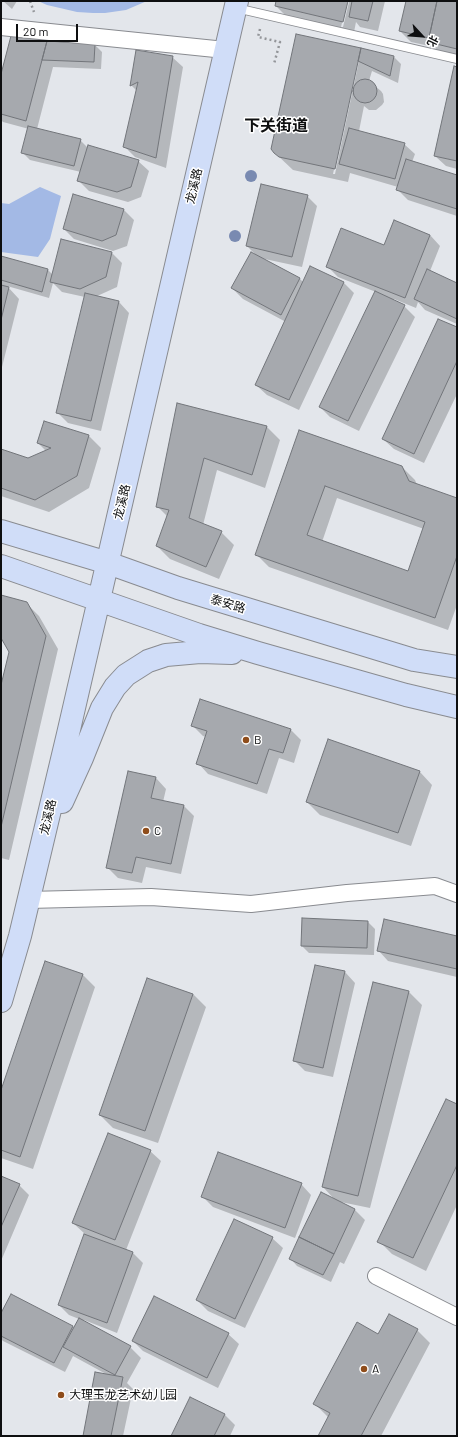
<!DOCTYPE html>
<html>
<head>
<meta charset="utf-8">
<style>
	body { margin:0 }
	#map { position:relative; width:458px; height:1437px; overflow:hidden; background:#e3e6eb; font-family:Barlow,"Noto Sans SC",sans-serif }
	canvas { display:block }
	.frame { position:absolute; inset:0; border:2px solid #0e0f10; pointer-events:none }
	.north { position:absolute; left:402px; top:16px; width:40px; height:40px; -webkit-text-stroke:3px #fff; paint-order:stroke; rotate:116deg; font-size:11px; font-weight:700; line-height:16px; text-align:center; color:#0e0f10 }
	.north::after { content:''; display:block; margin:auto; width:14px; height:18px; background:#0e0f10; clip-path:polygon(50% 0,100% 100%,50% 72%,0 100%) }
	.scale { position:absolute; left:16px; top:24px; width:62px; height:18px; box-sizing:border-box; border:2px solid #0e0f10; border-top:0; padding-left:5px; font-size:12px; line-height:14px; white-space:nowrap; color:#0e0f10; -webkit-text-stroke:3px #fff; paint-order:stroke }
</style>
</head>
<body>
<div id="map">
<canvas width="458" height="1437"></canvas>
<div class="frame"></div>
<div class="north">北</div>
<div class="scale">20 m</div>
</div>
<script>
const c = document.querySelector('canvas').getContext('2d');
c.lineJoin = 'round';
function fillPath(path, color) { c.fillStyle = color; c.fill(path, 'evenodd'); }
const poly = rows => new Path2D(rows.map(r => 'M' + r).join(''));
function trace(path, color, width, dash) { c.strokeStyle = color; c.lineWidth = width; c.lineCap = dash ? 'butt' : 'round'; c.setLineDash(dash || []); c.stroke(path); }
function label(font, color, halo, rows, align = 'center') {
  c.font = font + ' Barlow,"Noto Sans SC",sans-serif'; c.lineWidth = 3; c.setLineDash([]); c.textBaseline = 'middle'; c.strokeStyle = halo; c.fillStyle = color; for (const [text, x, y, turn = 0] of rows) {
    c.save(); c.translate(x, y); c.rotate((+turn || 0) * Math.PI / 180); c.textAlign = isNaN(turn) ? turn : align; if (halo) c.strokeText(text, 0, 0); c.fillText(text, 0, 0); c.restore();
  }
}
const green = poly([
	[38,1,147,1,126,10,105,13,93,13,77,12,60,8,47,5],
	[40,187,61,196,50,239,38,257,1,252,1,203,9,204]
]);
const shadow = poly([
	[3,1,17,1,12,9],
	[277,1,385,1,378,31,360,27,356,22,354,32,286,16,276,6],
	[347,2,349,2,343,27,341,27],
	[407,1,457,1,457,56,440,52,434,47,411,42,400,31],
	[297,36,394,57,401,64,398,83,372,71,369,81,381,91,383,94,384,102,382,105,376,110,369,110,364,106,359,131,404,144,415,154,412,162,457,176,457,216,408,200,398,190,398,187,350,173,348,182,293,170,275,153],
	[358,60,359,61,335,174,333,174],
	[46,42,95,45,102,52,101,69,53,67,37,129,80,140,88,148,138,161,149,171,141,197,128,202,89,191,78,180,81,172,30,160,23,153,29,129,3,122,1,120,1,78],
	[137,51,172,57,183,67,166,168,135,157,125,147,137,91,131,85],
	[457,68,457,169,446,166,435,156],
	[307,196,317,206,302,267,260,258,300,279,304,283,343,282,354,293,299,410,267,395,256,385,286,322,243,299,232,288,256,255,247,246],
	[124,210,134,220,127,246,113,251,74,239,64,229],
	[395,221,430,235,440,246,430,271,457,284,457,324,425,310,418,302,416,308,394,299,393,301,404,306,415,317,359,431,330,417,320,407,376,292,338,277,327,266,385,246],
	[61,241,112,253,122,263,117,287,95,297,119,302,129,313,101,431,68,423,57,412,85,297,62,292,53,283,49,298,7,286,19,299,1,371,1,257,48,270,53,275],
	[457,328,457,394,424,463,394,449,383,439],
	[178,404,267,427,280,440,265,488,217,470,203,525,221,532,234,545,219,579,170,559,157,546,168,517,157,506],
	[300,431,402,467,415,480,417,485,457,499,457,605,448,630,269,567,256,554],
	[337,498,424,529,408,572,322,542],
	[88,435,101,448,89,488,49,512,1,496,1,450,28,459,46,451,38,443],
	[1,596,26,603,39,616,58,649,9,860,1,858,1,689,10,652,3,640,1,639],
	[201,700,291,730,301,740,294,763,279,758,267,794,208,774,198,763,206,737,203,736,192,725],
	[129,772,156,778,166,789,163,802,184,806,194,816,181,874,146,867,142,883,118,878,108,868],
	[420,772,432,785,411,846,320,815,307,802],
	[368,922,375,929,374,955,309,953,302,946],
	[457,937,457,977,388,961,378,950],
	[345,972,355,983,333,1077,305,1071,294,1060],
	[82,974,95,987,33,1169,1,1158,1,1093],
	[148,979,193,994,206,1007,158,1143,113,1128,100,1115],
	[374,984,409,992,422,1005,370,1208,336,1201,323,1187],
	[457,1106,457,1205,426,1271,392,1254,379,1241],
	[150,1151,161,1161,126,1250,133,1253,143,1263,117,1333,84,1320,83,1322,130,1347,141,1358,127,1383,133,1389,123,1436,84,1436,106,1374,73,1356,65,1372,3,1341,1,1339,1,1315,74,1327,79,1319,69,1315,59,1305,85,1234,73,1223],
	[1,1177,19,1185,29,1195,1,1261],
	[301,1184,311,1195,295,1238,213,1207,202,1196],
	[322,1194,355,1210,365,1220,344,1264,340,1262,331,1282,297,1266,290,1258],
	[272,1238,283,1248,245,1328,208,1311,197,1300],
	[417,1330,430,1343,381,1436,319,1436,329,1418,315,1404,379,1335],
	[228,1334,239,1344,218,1388,143,1351,133,1341],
	[225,1415,235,1425,230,1436,172,1436]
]);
const building = poly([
	[276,1,348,1,343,22,275,6,276,1],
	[352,1,373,1,368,21,349,17,352,1],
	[406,1,437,1,429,38,399,31,406,1],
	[437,1,457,1,457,49,428,42,437,1],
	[12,32,47,41,26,121,1,114,1,74,12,32],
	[296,34,361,48,335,169,279,157,274,153,271,149,296,34],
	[47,41,95,44,94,62,42,60,47,41],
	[361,48,394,56,390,76,358,61,361,48],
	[136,50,173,56,156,158,123,147,138,82,130,86,136,50],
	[454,66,457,67,457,161,434,156,454,66],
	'353 91a12 12 0 1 1 24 0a12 12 0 1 1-24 0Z',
	[28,126,81,139,74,166,21,153,28,126],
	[349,128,405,143,395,179,339,164,349,128],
	[88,145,139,160,131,187,117,192,77,181,88,145],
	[406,159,457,175,457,209,396,190,406,159],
	[261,184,308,195,292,257,246,246,261,184],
	[73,194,124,209,116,235,102,241,63,229,73,194],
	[394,220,430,235,405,298,326,267,341,228,384,245,394,220],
	[61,239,112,252,106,277,80,289,50,282,61,239],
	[251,252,300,278,281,315,231,288,251,252],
	[1,256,48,269,42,292,1,280,1,256],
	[310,266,344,282,289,400,255,385,310,266],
	[427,269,457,283,457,319,414,299,427,269],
	[1,285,9,287,1,320,1,285],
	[375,291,405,305,348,421,319,407,375,291],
	[85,293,119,301,91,421,56,413,85,293],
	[438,319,457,327,457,361,414,454,382,439,438,319],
	[177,403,267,426,252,475,204,458,189,518,222,531,206,567,156,546,169,510,156,507,177,403],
	[44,421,89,435,77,476,35,500,1,488,1,449,28,458,51,448,37,443,44,421],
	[299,430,402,466,409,481,457,498,457,556,435,618,255,555,299,430],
	[325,486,425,522,408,571,307,535,325,486],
	[1,595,27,602,46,636,1,827,1,685,9,652,1,638,1,595],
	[200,699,291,729,283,753,269,749,257,784,196,764,207,731,191,726,200,699],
	[328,739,420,771,398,833,306,802,328,739],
	[128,771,156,777,151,798,184,805,171,864,136,857,132,873,106,868,128,771],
	[302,918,368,921,367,948,301,946,302,918],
	[384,919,457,936,457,969,377,951,384,919],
	[45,961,83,974,20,1157,1,1150,1,1090,45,961],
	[315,965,345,971,323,1068,293,1061,315,965],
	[147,978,193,994,145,1131,99,1115,147,978],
	[373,982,409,991,358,1196,322,1187,373,982],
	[446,1099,457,1104,457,1165,413,1258,377,1242,446,1099],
	[108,1133,151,1150,115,1240,72,1223,108,1133],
	[218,1152,302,1183,285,1228,201,1197,218,1152],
	[1,1176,20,1184,1,1227,1,1176],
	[321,1192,355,1209,334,1254,299,1237,321,1192],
	[234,1219,273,1237,235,1319,196,1300,234,1219],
	[84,1234,133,1252,107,1323,58,1305,84,1234],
	[299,1237,334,1254,323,1275,289,1259,299,1237],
	[11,1294,73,1326,54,1363,1,1336,1,1313,11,1294],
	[154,1296,229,1333,207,1378,132,1341,154,1296],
	[389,1314,418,1329,361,1436,318,1436,330,1413,313,1404,357,1322,378,1334,389,1314],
	[79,1318,131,1346,115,1375,63,1347,79,1318],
	[95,1372,123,1377,111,1436,83,1436,95,1372],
	[190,1397,225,1414,214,1436,171,1436,190,1397]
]);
const path = poly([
	[30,1,34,12],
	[260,29,258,37,280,42,274,64]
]);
const lane = poly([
	[236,8,457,59]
]);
const street = poly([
	[1,27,225,50],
	[28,900,151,897,251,904,347,893,435,886,457,894],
	[376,1276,457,1317]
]);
const secondary = poly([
	[1,531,108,563,178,588,414,660,457,667],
	[1,566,199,635,258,653,406,695,457,707],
	[62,802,82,758,102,708,115,687,126,675,148,661,166,655,200,652,232,653],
	[1,1001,20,936,68,734,237,1]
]);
const trees = [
	[251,176],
	[235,236]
];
const markers = [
	[246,740,4,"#8f4d1b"],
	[146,831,4,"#8f4d1b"],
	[364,1369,4,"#8f4d1b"],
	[61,1395,4,"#8f4d1b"]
];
const streetNames = [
	["龙溪路",194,186,-77],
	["龙溪路",122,502,-77],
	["泰安路",228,604,17],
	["龙溪路",48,817,-77]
];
const poiNames = [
	["B",254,740],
	["C",154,831],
	["A",372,1369],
	["大理玉龙艺术幼儿园",69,1395]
];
const districtNames = [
	["下关街道",276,126]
];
fillPath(green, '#a3b9e5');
fillPath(shadow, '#0003');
fillPath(building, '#a6a9ae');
trace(building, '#72757a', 1);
trace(lane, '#898b90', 10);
trace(street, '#898b90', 18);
trace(secondary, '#898b90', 24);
trace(path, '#94969a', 2.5, [2, 3]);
trace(lane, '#fff', 8);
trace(street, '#fff', 16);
trace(secondary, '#d0ddf8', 22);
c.fillStyle = '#798ab1';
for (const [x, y] of trees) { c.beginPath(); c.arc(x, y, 6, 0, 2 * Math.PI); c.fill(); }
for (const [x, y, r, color] of markers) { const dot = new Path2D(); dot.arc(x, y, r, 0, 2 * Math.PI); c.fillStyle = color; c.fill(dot); trace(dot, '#fff', 1.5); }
label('12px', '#0e0f10', '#fff', streetNames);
label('12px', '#0e0f10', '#fff', poiNames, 'left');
label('bold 16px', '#0e0f10', '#fff', districtNames);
</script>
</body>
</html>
